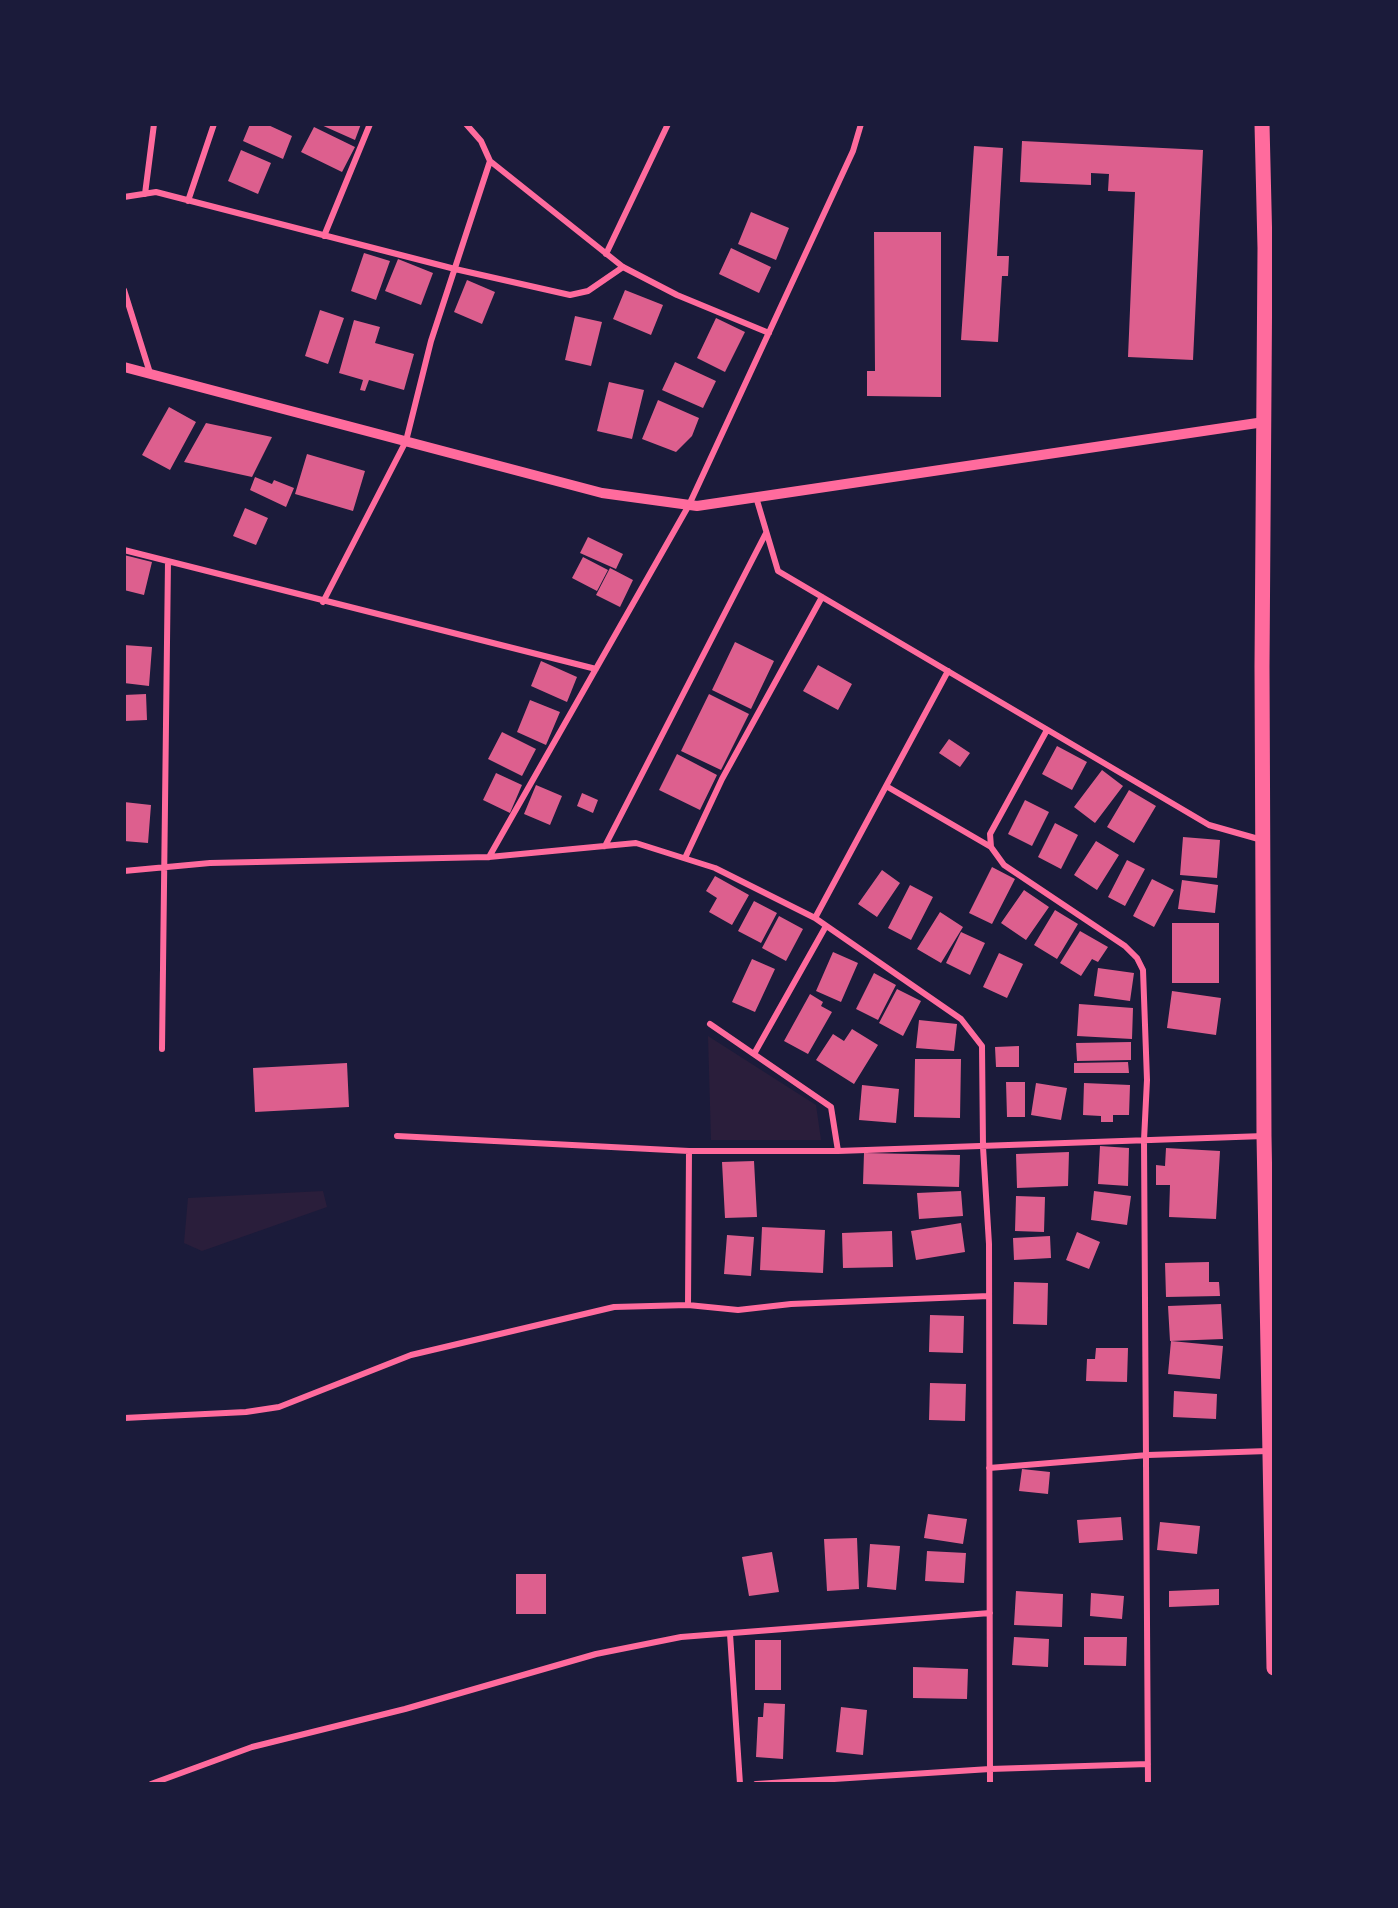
<!DOCTYPE html>
<html>
<head>
<meta charset="utf-8">
<style>
	body { margin:0 }
	#map { position:relative; width:1398px; height:1908px; overflow:hidden; background:#1b1b3a; font-family:"Playfair Display",serif }
	canvas { display:block }
	.frame { position:absolute; inset:0; border:126px solid #1b1b3a; pointer-events:none }
</style>
</head>
<body>
<div id="map">
<canvas width="1398" height="1908"></canvas>
<div class="frame"></div>
</div>
<script>
const c = document.querySelector('canvas').getContext('2d');
c.lineJoin = 'round';
function fillPath(path, color) { c.fillStyle = color; c.fill(path, 'evenodd'); }
const poly = rows => new Path2D(rows.map(r => 'M' + r).join(''));
function trace(path, color, width, dash) { c.strokeStyle = color; c.lineWidth = width; c.lineCap = dash ? 'butt' : 'round'; c.setLineDash(dash || []); c.stroke(path); }
const green = poly([
	[708,1036,816,1105,821,1140,711,1140],
	[323,1191,327,1207,202,1251,184,1243,188,1198]
]);
const building = poly([
	[250,124,266,124,292,136,283,159,243,141],
	[319,124,361,124,355,140],
	[314,127,355,147,342,172,301,152],
	[1022,141,1203,150,1193,360,1128,357,1135,192,1108,191,1109,174,1091,173,1091,185,1020,182],
	[974,146,1003,148,997,256,1009,256,1008,276,1002,276,998,342,961,340],
	[241,150,271,163,258,194,228,181],
	[751,212,789,228,776,260,738,244],
	[874,232,941,232,941,397,867,396,867,371,875,371],
	[731,248,771,267,759,293,719,274],
	[364,253,390,261,376,300,351,291],
	[398,259,433,273,421,305,385,291],
	[467,280,495,292,482,324,454,312],
	[625,290,663,305,651,335,613,319],
	[320,310,344,318,328,364,305,356],
	[575,316,602,322,591,366,565,360],
	[716,318,745,332,725,372,697,358],
	[354,320,380,327,375,343,414,354,404,390,369,380,365,391,360,390,363,380,339,373],
	[675,362,716,381,703,408,662,390],
	[609,382,644,390,632,439,597,431],
	[658,400,699,418,692,436,676,452,642,439],
	[169,407,196,422,170,470,142,455],
	[206,423,272,437,252,477,184,462],
	[307,454,365,471,353,511,295,494],
	[255,477,272,484,274,480,294,488,286,507,250,490],
	[245,508,268,518,256,545,233,536],
	[588,537,623,554,616,569,580,553],
	[124,555,152,562,144,595,124,590],
	[583,557,608,570,597,591,572,578],
	[610,568,633,580,620,607,596,595],
	[735,642,774,661,751,709,712,690],
	[124,645,152,647,149,686,124,683],
	[541,661,577,677,567,702,531,686],
	[818,665,852,684,838,710,803,691],
	[146,694,147,720,124,721,124,695],
	[709,694,749,714,721,770,681,751],
	[530,700,560,712,546,745,517,732],
	[502,732,536,749,522,776,488,759],
	[949,739,970,753,960,767,939,753],
	[1057,746,1087,762,1072,790,1042,774],
	[677,754,717,775,700,810,659,790],
	[1102,770,1123,786,1095,823,1074,807],
	[496,773,522,785,510,813,483,800],
	[536,785,562,796,550,825,524,814],
	[1129,790,1156,806,1134,843,1107,827],
	[582,793,598,800,593,813,577,806],
	[1025,800,1049,812,1032,846,1008,834],
	[124,802,151,805,148,843,124,841],
	[1055,823,1078,835,1061,869,1038,857],
	[1183,837,1220,840,1217,878,1180,875],
	[1096,841,1119,855,1097,890,1074,875],
	[1127,860,1145,869,1125,906,1108,897],
	[992,867,1015,879,992,924,969,913],
	[882,870,900,883,877,917,858,904],
	[715,876,749,895,732,925,709,912,717,898,706,891],
	[1152,879,1174,890,1154,927,1133,916],
	[1182,880,1218,885,1215,913,1178,909],
	[910,885,933,897,911,940,888,928],
	[1024,890,1049,907,1026,940,1001,923],
	[754,901,777,913,761,943,738,931],
	[1055,910,1078,924,1057,959,1034,945],
	[940,912,963,927,941,963,917,949],
	[779,916,803,929,786,961,762,948],
	[1172,923,1219,923,1219,983,1172,983],
	[1080,931,1108,947,1098,962,1092,959,1081,976,1060,963],
	[961,932,985,943,970,975,946,963],
	[833,952,858,963,841,1002,816,991],
	[999,953,1023,964,1007,998,983,987],
	[752,959,775,969,755,1012,732,1002],
	[1098,968,1134,973,1130,1001,1094,996],
	[874,973,896,985,878,1020,856,1009],
	[897,989,921,1001,903,1036,879,1023],
	[1172,991,1221,998,1216,1035,1167,1028],
	[810,994,823,1002,821,1006,832,1012,808,1054,784,1041],
	[1079,1004,1133,1008,1132,1039,1077,1036],
	[919,1020,957,1024,954,1051,916,1048],
	[852,1029,878,1045,854,1084,816,1060,833,1034,844,1041],
	[1131,1042,1131,1060,1077,1061,1076,1043],
	[1019,1046,1019,1067,996,1067,995,1047],
	[915,1059,961,1059,960,1118,914,1117],
	[1128,1062,1129,1073,1074,1073,1074,1063],
	[347,1063,349,1107,255,1112,253,1068],
	[1006,1082,1025,1082,1025,1117,1007,1117],
	[1036,1083,1067,1088,1061,1120,1031,1115],
	[1084,1083,1130,1085,1129,1115,1113,1115,1113,1122,1101,1122,1101,1116,1083,1115],
	[862,1085,899,1089,896,1123,859,1120],
	[1100,1146,1129,1148,1128,1186,1098,1184],
	[1166,1148,1220,1151,1216,1219,1169,1217,1170,1185,1156,1185,1156,1165,1165,1166],
	[1069,1152,1068,1186,1017,1188,1016,1154],
	[864,1153,960,1155,959,1187,863,1184],
	[754,1161,757,1217,725,1218,722,1162],
	[961,1191,963,1216,919,1219,917,1193],
	[1094,1191,1131,1196,1127,1225,1091,1220],
	[1016,1196,1045,1197,1044,1232,1015,1231],
	[961,1223,965,1252,916,1260,911,1231],
	[762,1227,825,1230,823,1273,760,1270],
	[892,1231,893,1267,843,1268,842,1233],
	[1077,1232,1100,1242,1089,1269,1066,1260],
	[727,1235,754,1237,751,1276,724,1274],
	[1050,1236,1051,1258,1014,1260,1013,1238],
	[1209,1262,1209,1282,1219,1282,1220,1296,1166,1297,1165,1263],
	[1014,1282,1048,1283,1047,1325,1013,1324],
	[1221,1304,1223,1339,1170,1341,1168,1306],
	[930,1315,964,1316,963,1353,929,1352],
	[1171,1341,1223,1346,1220,1379,1168,1374],
	[1096,1348,1128,1348,1127,1382,1086,1381,1087,1359,1095,1359],
	[930,1383,966,1384,965,1421,929,1420],
	[1174,1391,1217,1394,1216,1419,1173,1417],
	[1022,1469,1050,1472,1048,1494,1019,1491],
	[928,1514,967,1519,963,1544,924,1538],
	[1121,1517,1123,1540,1079,1543,1077,1520],
	[1160,1522,1200,1526,1197,1554,1157,1550],
	[857,1538,859,1589,827,1591,824,1539],
	[870,1544,900,1546,896,1590,867,1587],
	[927,1551,966,1553,964,1583,925,1581],
	[772,1552,779,1592,749,1596,742,1557],
	[516,1574,546,1574,546,1614,516,1614],
	[1219,1589,1219,1605,1169,1607,1169,1591],
	[1016,1591,1063,1594,1062,1627,1014,1625],
	[1091,1593,1124,1596,1122,1619,1090,1616],
	[1014,1637,1049,1639,1048,1667,1012,1665],
	[1084,1637,1127,1637,1126,1666,1084,1665],
	[755,1640,781,1640,781,1690,755,1690],
	[913,1667,968,1669,967,1699,913,1698],
	[764,1703,785,1704,783,1759,756,1757,758,1717,763,1717],
	[841,1707,867,1710,863,1755,836,1752]
]);
const minor = poly([
	[466,124,481,141,490,161,623,267,677,295,769,333],
	[145,194,154,124],
	[124,197,156,192,455,269,570,295,588,291,623,267],
	[188,201,214,124],
	[324,236,370,124],
	[606,254,668,124],
	[124,290,150,373],
	[756,497,778,571,1209,825,1262,840],
	[124,550,596,669],
	[323,602,406,441,431,341,490,161],
	[1047,730,990,834,991,847,1004,865,1125,946,1137,958,1143,970,1147,1080,1144,1140,1148,1784],
	[886,786,991,847],
	[605,846,766,533],
	[489,857,689,505,853,151,861,124],
	[685,858,722,779,822,597],
	[124,871,210,863,489,857,636,843,715,868,815,918,961,1019,982,1046,983,1147,989,1244,990,1784],
	[815,918,948,671],
	[710,1024,831,1107,838,1151],
	[162,1049,168,561],
	[754,1054,826,926],
	[397,1136,689,1151,838,1151,1264,1136],
	[688,1305,689,1151],
	[124,1418,246,1412,279,1407,411,1355,614,1307,688,1305,738,1310,791,1304,989,1296],
	[989,1468,1148,1455,1268,1451],
	[730,1634,740,1784],
	[151,1784,252,1747,405,1709,596,1654,681,1637,990,1613],
	[756,1784,990,1769,1148,1764]
]);
const tertiary = poly([
	[124,367,602,493,697,506,1264,422]
]);
const primary = poly([
	[1262,124,1265,248,1262,666,1264,1136,1274,1668]
]);
fillPath(green, '#2a1e3b');
fillPath(building, '#dd5f8e');
trace(minor, '#ff6b9d', 6);
trace(tertiary, '#ff6b9d', 10);
trace(primary, '#ff6b9d', 15);
</script>
</body>
</html>
